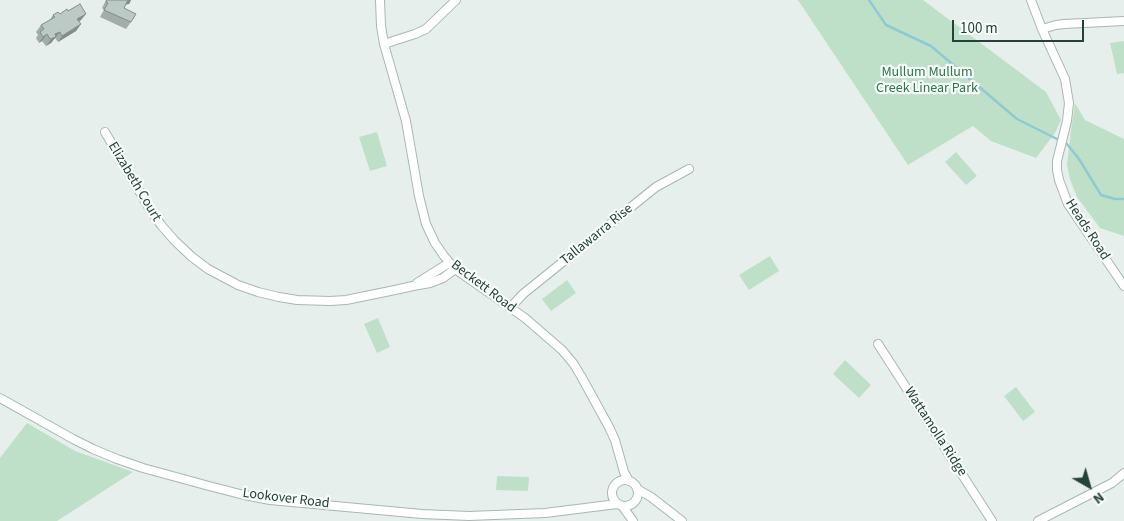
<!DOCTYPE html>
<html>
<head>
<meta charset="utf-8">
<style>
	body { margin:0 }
	#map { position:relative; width:1124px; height:521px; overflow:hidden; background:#e6efeb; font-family:"Source Sans 3",sans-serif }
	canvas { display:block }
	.north { position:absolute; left:1064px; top:461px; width:50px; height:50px; -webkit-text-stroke:4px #f7fbf9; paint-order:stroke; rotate:142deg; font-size:14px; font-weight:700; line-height:20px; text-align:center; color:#24423a }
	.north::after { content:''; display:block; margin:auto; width:18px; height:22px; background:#24423a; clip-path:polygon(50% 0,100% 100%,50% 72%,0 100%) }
	.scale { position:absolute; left:952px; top:20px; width:132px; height:22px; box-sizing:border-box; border:2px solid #24423a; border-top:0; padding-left:6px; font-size:15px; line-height:18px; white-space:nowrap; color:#24423a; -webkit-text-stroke:4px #f7fbf9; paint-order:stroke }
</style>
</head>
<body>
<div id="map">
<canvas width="1124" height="521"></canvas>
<div class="north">N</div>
<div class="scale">100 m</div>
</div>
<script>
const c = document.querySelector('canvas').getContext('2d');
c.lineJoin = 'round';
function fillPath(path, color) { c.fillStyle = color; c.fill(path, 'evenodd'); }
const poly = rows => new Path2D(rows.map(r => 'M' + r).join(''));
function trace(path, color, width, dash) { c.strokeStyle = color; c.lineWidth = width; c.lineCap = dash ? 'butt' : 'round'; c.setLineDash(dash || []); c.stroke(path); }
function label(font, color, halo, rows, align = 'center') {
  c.font = font + ' "Source Sans 3",sans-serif'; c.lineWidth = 4.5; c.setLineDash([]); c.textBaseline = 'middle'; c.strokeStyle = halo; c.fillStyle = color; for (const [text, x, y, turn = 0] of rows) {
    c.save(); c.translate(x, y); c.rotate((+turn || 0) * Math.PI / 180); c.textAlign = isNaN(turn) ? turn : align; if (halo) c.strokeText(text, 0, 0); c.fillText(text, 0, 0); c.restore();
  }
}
const green = poly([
	[798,0,923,0,1046,92,1061,120,1055,133,1036,158,991,141,973,126,908,165],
	[1124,41,1124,73,1117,74,1110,43],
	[1075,103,1085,120,1124,139,1124,236,1100,228,1077,197,1070,179,1067,165,1071,131],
	[377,132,387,166,370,171,359,137],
	[956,152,977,176,966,185,945,162],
	[770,256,779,271,749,290,739,275],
	[567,280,576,293,551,311,542,299],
	[378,318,390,347,377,353,364,324],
	[845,360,871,385,859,398,833,374],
	[1016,387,1035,412,1023,421,1004,396],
	[27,423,75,451,133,472,57,521,0,521,0,458],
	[497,476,529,477,528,491,496,490]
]);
const stream = poly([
	[869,0,886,25,931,46,1017,119,1067,144,1079,159,1101,195,1115,199,1124,199]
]);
const minor = poly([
	[380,0,381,26,384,44,406,121,419,196,426,224,435,243,444,256,455,269,525,318,562,350,573,363,581,376,609,427,615,440,624,472,629,481],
	[1031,0,1042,29,1065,79,1069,103,1067,121,1057,161,1057,170,1059,180,1068,204,1124,286],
	[1042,29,1056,25,1064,24,1124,21],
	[384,44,415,34,426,29,456,0],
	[105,132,149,208,161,225,175,241,192,257,208,269,238,285,258,292,279,297,297,300,330,301,346,300,395,290,413,286,430,283,443,278,455,269],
	[417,283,449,263],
	[511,307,523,294,656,187,689,169],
	[878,344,992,521],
	[0,398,73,439,93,449,117,459,143,468,209,486,244,495,270,500,422,514,469,516,545,513,617,504],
	'612 493a13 13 0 1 1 26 0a13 13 0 1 1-26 0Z',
	[637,489,651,497,682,521],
	[623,507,633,521],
	[1038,521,1112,483,1124,473]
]);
const wall = poly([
	[106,0,131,0,129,4,126,4,124,8,131,22,126,29,100,17,104,10,102,8],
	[68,11,81,20,79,22,81,24,76,31,58,42,55,38,51,43,46,46,42,41,39,43,36,38,38,35,36,32,41,25,49,21,53,15,60,14]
]);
const shadedWall = poly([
	[127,0,131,0,129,4,124,5],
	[86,14,81,20,72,25,77,19],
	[81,24,76,31,58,42,62,36],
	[60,32,51,43,46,46,55,34],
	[47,34,42,41,39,43,43,37]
]);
const building = poly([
	[107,0,128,0,124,8,136,14,131,22,104,10,108,3,106,2,107,0],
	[80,4,86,14,77,19,81,24,62,36,60,32,55,34,56,37,50,39,47,34,43,37,40,32,44,29,41,25,55,17,53,15,58,12,60,14,67,9,68,11,80,4]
]);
const parkNames = [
	["Mullum Mullum",927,73],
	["Creek Linear Park",927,89]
];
const streetNames = [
	["Elizabeth Court",134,182,59],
	["Heads Road",1087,230,57],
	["Tallawarra Rise",597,235,-39],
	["Beckett Road",483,287,37],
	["Wattamolla Ridge",935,432,57],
	["Lookover Road",286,499,7]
];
fillPath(green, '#bfe0c8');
trace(stream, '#8ec9d4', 2.5);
trace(minor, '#a8b8b2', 10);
trace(minor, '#fff', 8);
fillPath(wall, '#a1aea9');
fillPath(shadedWall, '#838d89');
fillPath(building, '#bbcac4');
trace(building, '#838d89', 1);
label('14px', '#2d7a4b', '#f7fbf9', parkNames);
label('14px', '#24423a', '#f7fbf9', streetNames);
</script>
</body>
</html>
